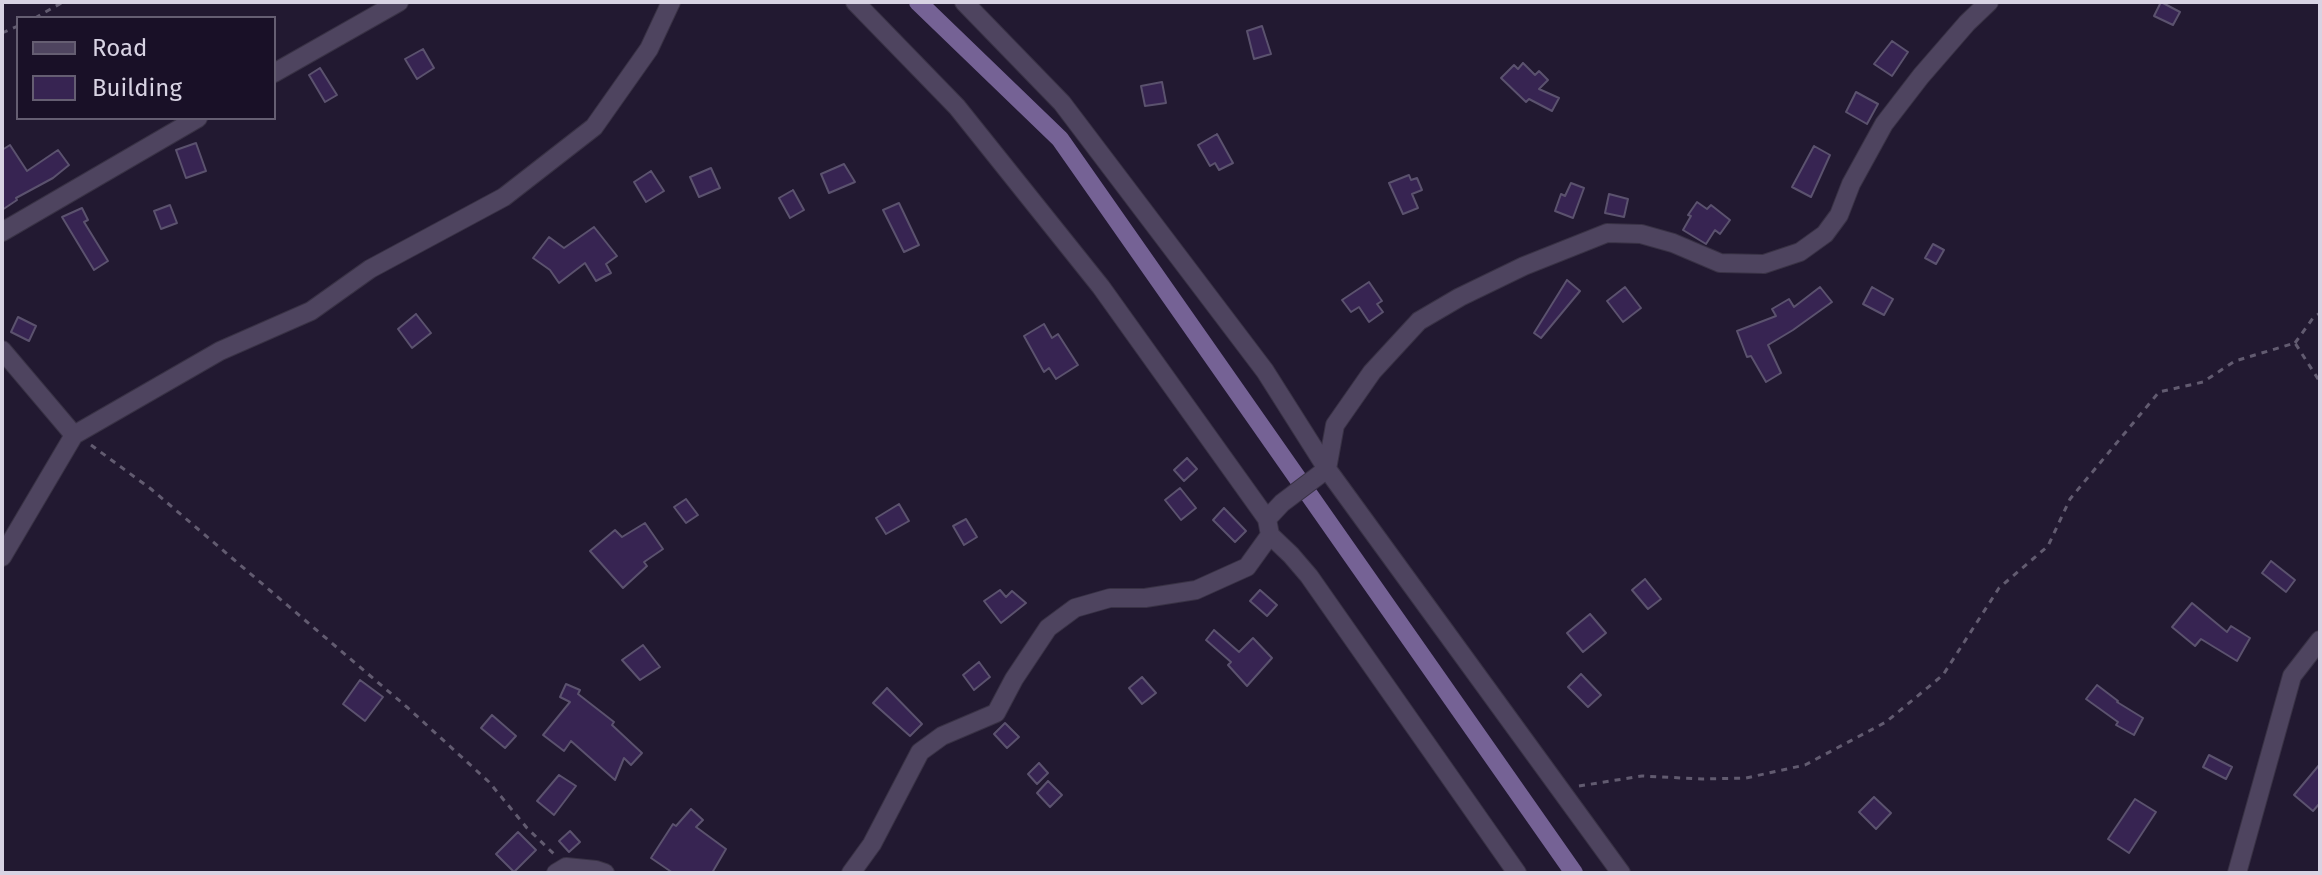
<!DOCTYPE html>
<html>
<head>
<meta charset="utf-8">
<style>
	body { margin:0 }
	#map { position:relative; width:2322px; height:875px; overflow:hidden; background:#221931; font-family:"Fira Sans",sans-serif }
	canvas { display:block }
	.frame { position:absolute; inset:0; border:4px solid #d8d3e3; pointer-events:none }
	.legend { position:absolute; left:16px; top:16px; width:260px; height:104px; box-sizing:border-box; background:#191027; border:2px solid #655e72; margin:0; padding:10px 14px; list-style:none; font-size:24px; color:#d8d3e3 }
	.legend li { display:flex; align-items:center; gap:16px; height:40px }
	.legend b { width:40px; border:2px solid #655e72 }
</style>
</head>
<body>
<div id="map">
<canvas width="2322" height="875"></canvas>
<div class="frame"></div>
<ul class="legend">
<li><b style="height:10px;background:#4e445f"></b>Road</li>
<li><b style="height:22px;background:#372452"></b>Building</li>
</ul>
</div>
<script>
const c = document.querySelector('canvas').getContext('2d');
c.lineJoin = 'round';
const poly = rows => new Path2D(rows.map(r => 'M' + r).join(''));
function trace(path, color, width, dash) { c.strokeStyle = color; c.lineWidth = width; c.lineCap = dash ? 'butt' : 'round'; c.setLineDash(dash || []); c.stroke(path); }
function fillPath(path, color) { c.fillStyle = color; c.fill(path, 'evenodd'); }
const canal = poly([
	[918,2,1060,139,1574,873]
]);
const building = poly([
	[2161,2,2180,12,2173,25,2154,16,2161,2],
	[1262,26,1271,54,1254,59,1247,31,1262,26],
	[1892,41,1908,52,1892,76,1874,64,1892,41],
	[423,49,434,68,417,79,405,59,423,49],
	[1523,63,1535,75,1539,71,1548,80,1539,89,1559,98,1552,111,1529,99,1526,102,1501,78,1514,65,1518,69,1523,63],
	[320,68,337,95,325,102,309,75,320,68],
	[1162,82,1166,103,1145,106,1141,86,1162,82],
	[1856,92,1878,104,1867,124,1846,112,1856,92],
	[1217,134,1233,163,1219,170,1215,163,1210,166,1198,145,1217,134],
	[196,143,206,171,186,178,176,150,196,143],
	[10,145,27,171,58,150,69,165,53,178,16,198,17,200,2,210,2,150,10,145],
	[1814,146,1830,155,1811,197,1792,187,1814,146],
	[844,164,855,182,829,193,821,174,844,164],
	[711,168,720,188,699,197,690,177,711,168],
	[651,171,664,191,646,202,634,182,651,171],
	[1409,175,1411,180,1417,178,1422,190,1412,194,1418,208,1403,214,1389,183,1409,175],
	[1571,183,1584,188,1573,218,1555,211,1561,194,1565,196,1571,183],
	[793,190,804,210,790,218,779,198,793,190],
	[1609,194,1628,199,1624,217,1605,213,1609,194],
	[1697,202,1707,209,1711,205,1730,220,1720,234,1715,230,1706,244,1683,230,1691,216,1688,215,1697,202],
	[899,203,919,245,904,252,883,210,899,203],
	[170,205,177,223,161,229,154,211,170,205],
	[82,208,88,220,84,222,108,261,94,270,62,217,82,208],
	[594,227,617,256,606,264,611,273,596,281,585,263,559,283,550,270,533,258,549,237,564,248,594,227],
	[1933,244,1944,250,1936,264,1925,258,1933,244],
	[1567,280,1580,291,1541,338,1534,333,1567,280],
	[1369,282,1382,301,1377,304,1383,312,1369,322,1359,307,1351,312,1342,300,1369,282],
	[1625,287,1641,308,1623,322,1607,301,1625,287],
	[1820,287,1832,302,1793,330,1768,345,1781,373,1766,382,1751,356,1747,357,1737,331,1776,316,1772,309,1789,299,1794,307,1820,287],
	[1872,287,1893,299,1884,315,1863,304,1872,287],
	[416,314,431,333,412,348,398,329,416,314],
	[18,317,36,326,29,341,11,332,18,317],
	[1044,324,1052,338,1058,334,1078,365,1056,379,1049,368,1044,372,1024,336,1044,324],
	[1187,458,1197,469,1184,481,1174,470,1187,458],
	[1180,488,1196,508,1181,520,1165,500,1180,488],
	[686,499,698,515,686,523,674,507,686,499],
	[899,504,909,521,886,534,876,518,899,504],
	[1224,508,1246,531,1235,542,1213,520,1224,508],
	[966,519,977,537,964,545,953,526,966,519],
	[645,523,663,549,644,562,647,566,623,588,590,551,615,530,622,537,645,523],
	[2271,561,2295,580,2286,592,2262,573,2271,561],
	[1645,579,1661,599,1648,609,1632,590,1645,579],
	[1000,590,1006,597,1012,591,1026,603,1001,623,984,601,1000,590],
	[1260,590,1277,605,1267,616,1250,601,1260,590],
	[2192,603,2227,632,2231,626,2250,638,2237,661,2201,639,2195,646,2172,627,2192,603],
	[1590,614,1606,633,1583,652,1567,633,1590,614],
	[1214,630,1239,652,1253,638,1272,658,1247,686,1228,665,1231,662,1206,640,1214,630],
	[643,645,660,667,640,680,622,660,643,645],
	[979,662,990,677,974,690,963,675,979,662],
	[1581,674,1601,695,1588,707,1568,687,1581,674],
	[1142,677,1156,693,1142,704,1129,688,1142,677],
	[360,680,383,697,365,721,343,704,360,680],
	[566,684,580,690,578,694,614,722,612,725,642,753,631,765,624,758,615,780,571,741,564,751,543,735,570,702,560,697,566,684],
	[2097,685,2118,701,2117,702,2143,718,2134,735,2116,725,2118,722,2086,699,2097,685],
	[887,688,922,724,910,736,873,703,887,688],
	[492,715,516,736,505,748,481,728,492,715],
	[1005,723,1019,737,1007,748,994,734,1005,723],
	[2209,755,2232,767,2226,779,2203,767,2209,755],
	[1039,763,1048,773,1037,784,1028,774,1039,763],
	[2320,764,2320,803,2313,811,2294,795,2320,764],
	[559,775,576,786,554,815,537,801,559,775],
	[1048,781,1062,795,1050,807,1037,793,1048,781],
	[1874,797,1891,813,1876,829,1859,812,1874,797],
	[2135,799,2156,812,2129,853,2108,839,2135,799],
	[691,809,703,820,696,827,726,849,712,873,673,873,651,858,673,824,676,826,691,809],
	[570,831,580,842,569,852,559,841,570,831],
	[518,832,536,850,514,872,496,854,518,832]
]);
const path = poly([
	[35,18,63,2],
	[2,33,18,26],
	[2295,343,2313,318,2320,313],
	[91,445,151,489,408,708,489,782,527,828,555,855],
	[1579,786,1642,776,1702,779,1746,778,1805,765,1886,722,1943,675,1999,588,2048,546,2070,499,2159,392,2203,382,2235,361,2295,343,2320,382]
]);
const street = poly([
	[855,2,957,107,1101,287,1267,519,1270,535,1291,555,1309,576,1517,873],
	[964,2,1062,103,1265,371,1327,469,1621,873],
	[274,73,399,2],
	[2,232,198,118],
	[2,350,74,435,2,557],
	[74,435,220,351,311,311,370,269,504,197,594,127,649,49,671,2],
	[1267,519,1282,503,1327,469,1335,425,1372,372,1419,321,1460,297,1524,266,1607,233,1641,234,1673,243,1720,263,1764,264,1800,252,1825,234,1839,215,1851,184,1884,124,1921,76,1967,23,1989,2],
	[556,873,566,867,596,870,605,873],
	[851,873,872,844,920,752,942,736,996,713,1014,679,1048,628,1075,608,1110,598,1145,598,1196,590,1247,567,1270,535],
	[2237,873,2292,676,2320,640]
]);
trace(canal, '#756295', 18);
fillPath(building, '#372452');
trace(building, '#5b526e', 2);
trace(street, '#393245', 20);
trace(path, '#625b70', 3, [6, 6]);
trace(street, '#4e445f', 18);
</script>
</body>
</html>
